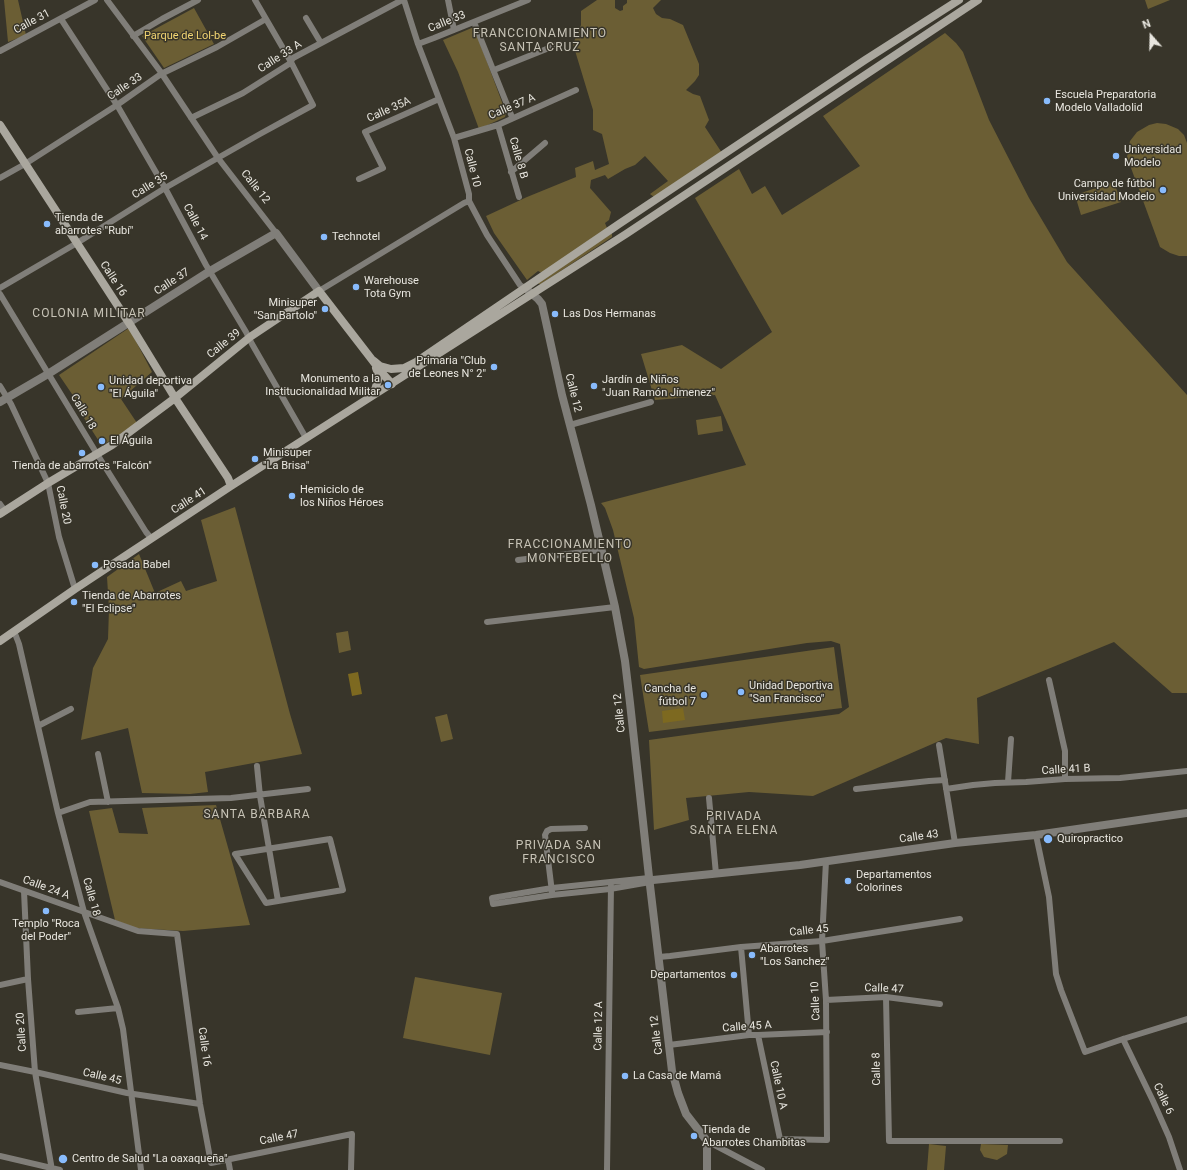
<!DOCTYPE html>
<html>
<head>
<meta charset="utf-8">
<style>
	body { margin:0 }
	#map { position:relative; width:1187px; height:1170px; overflow:hidden; background:#38352a; font-family:Roboto,sans-serif }
	canvas { display:block }
	.north { position:absolute; left:1131px; top:16px; width:40px; height:40px; -webkit-text-stroke:3px #38352a; paint-order:stroke; rotate:340deg; font-size:11px; font-weight:700; line-height:16px; text-align:center; color:#e8e6df }
	.north::after { content:''; display:block; margin:auto; width:14px; height:18px; background:#e8e6df; clip-path:polygon(50% 0,100% 100%,50% 72%,0 100%) }
</style>
</head>
<body>
<div id="map">
<canvas width="1187" height="1170"></canvas>
<div class="north">N</div>
</div>
<script>
const c = document.querySelector('canvas').getContext('2d');
c.lineJoin = 'round';
function fillPath(path, color) { c.fillStyle = color; c.fill(path, 'evenodd'); }
const poly = rows => new Path2D(rows.map(r => 'M' + r).join(''));
function trace(path, color, width, dash) { c.strokeStyle = color; c.lineWidth = width; c.lineCap = dash ? 'butt' : 'round'; c.setLineDash(dash || []); c.stroke(path); }
function label(font, color, halo, rows, align = 'center') {
  c.font = font + ' Roboto,sans-serif'; c.lineWidth = 3; c.setLineDash([]); c.textBaseline = 'middle'; c.strokeStyle = halo; c.fillStyle = color; for (const [text, x, y, turn = 0] of rows) {
    c.save(); c.translate(x, y); c.rotate((+turn || 0) * Math.PI / 180); c.textAlign = isNaN(turn) ? turn : align; if (halo) c.strokeText(text, 0, 0); c.fillText(text, 0, 0); c.restore();
  }
}
const green = poly([
	[4,0,18,0,26,35,8,42],
	[597,0,615,0,615,8,620,11,623,10,623,6,627,3,627,0,661,0,653,8,656,14,662,18,670,19,683,25,699,64,699,75,695,81,686,90,693,94,700,96,709,120,705,127,722,153,654,197,650,194,668,181,645,156,635,165,625,169,608,179,605,175,591,180,590,188,611,212,609,220,605,223,607,228,542,273,538,271,527,280,494,233,486,216,527,197,576,177,575,168,593,161,595,170,609,164,602,134,593,130,593,110,573,44,581,25,581,11],
	[1145,0,1170,0,1148,9],
	[194,8,214,44,164,68,142,36],
	[474,27,506,113,505,117,479,129,458,72,443,40],
	[945,33,956,43,963,52,989,120,1029,198,1067,262,1187,395,1187,693,1172,693,1114,642,977,698,979,744,946,738,813,796,749,792,686,798,689,820,654,830,649,740,839,714,849,707,840,644,831,641,807,643,644,669,639,667,634,618,613,530,605,508,601,503,746,465,715,395,655,400,641,354,682,345,721,369,772,332,695,198,739,169,752,194,765,186,782,215,860,166,823,116],
	[1157,123,1166,124,1178,129,1184,135,1187,143,1187,256,1179,256,1170,253,1160,247,1127,157,1130,141,1137,132,1149,125],
	[1114,182,1121,202,1081,215,1075,195],
	[610,234,612,234,612,237,541,284,539,284,538,283],
	[129,328,152,372,121,399,137,423,102,446,84,418,87,416,59,375],
	[721,416,723,431,698,435,696,420],
	[235,507,290,714,302,754,205,772,208,792,190,794,142,793,128,728,81,740,93,668,108,639,109,609,107,577,139,554,155,593,181,581,186,591,217,581,201,520],
	[348,631,351,650,339,653,336,633],
	[834,647,842,708,649,732,640,675],
	[447,714,453,739,441,742,435,717],
	[216,805,250,925,183,931,135,928,115,920,89,811,112,808,119,833,148,834,142,808],
	[415,977,502,993,490,1055,403,1038],
	[929,1144,946,1146,944,1170,927,1170],
	[981,1144,1008,1145,1007,1154,997,1160,984,1157,980,1150]
]);
const water = poly([
	[358,672,362,694,352,696,348,674],
	[683,708,685,720,663,723,662,711]
]);
const minor = poly([
	[107,0,160,71,218,158,276,233],
	[404,0,418,44,454,138,469,194,469,201,487,235,520,285,525,288],
	[448,0,454,30],
	[306,18,321,43],
	[61,19,117,105,165,188,206,265,246,332,252,344,306,438],
	[474,22,512,117],
	[133,36,162,19,198,0],
	[418,44,434,38,528,0],
	[0,51,95,0],
	[494,70,559,44],
	[191,118,243,93,289,64,293,58,402,0],
	[498,125,519,197],
	[454,138,498,125,576,90],
	[511,172,545,143],
	[0,178,25,164,117,105,161,74,217,47,266,19],
	[359,179,383,168,365,132,439,99],
	[0,288,77,243,165,188,260,134,313,105,291,62,255,0],
	[319,291,464,203,469,201],
	[0,294,97,454,146,532,151,538],
	[0,386,11,404,48,483,59,537,75,589],
	[570,425,651,402],
	[0,504,5,511],
	[518,560,601,550],
	[487,622,615,607],
	[14,631,19,644,58,813,84,912,118,1008,123,1029,141,1170],
	[1049,680,1065,751,1065,779],
	[38,726,71,709],
	[939,745,955,843],
	[98,754,108,802],
	[257,766,260,796,278,901],
	[1008,782,1011,739],
	[856,789,929,781,945,780],
	[946,789,973,785,995,783,1026,782,1065,779,1120,778,1187,771],
	[709,798,716,874],
	[58,813,90,802,231,798,308,789],
	[1036,835,1049,897,1056,974,1061,990,1085,1052,1123,1039,1187,1019],
	[330,839,343,890,278,901,266,903,235,854,330,839],
	[649,878,552,888,492,898,493,904,552,895,610,889,650,882],
	[0,882,138,931,177,934,200,1104,211,1163,352,1134,351,1170],
	[24,891,28,979,35,1072,52,1170],
	[552,892,545,835,547,831,551,829,585,828],
	[741,947,749,1035],
	[659,957,670,956,741,947,822,941,960,919],
	[0,985,28,979],
	[886,997,889,1141,1060,1141],
	[826,1000,886,997,940,1004],
	[78,1012,118,1008],
	[758,1035,780,1139,827,1140,826,1000,822,941,826,861],
	[1123,1039,1153,1101,1169,1137,1180,1170],
	[669,1045,749,1035,758,1035,827,1032],
	[0,1065,35,1072,127,1093,200,1104],
	[707,1141,762,1170],
	[0,1156,60,1170],
	[228,1159,230,1170],
	[607,1170,611,886]
]);
const tertiary = poly([
	[525,288,538,299,542,304,562,395,591,505,615,607,625,661,630,703,649,877,672,1071,678,1093,686,1114,707,1141,707,1170],
	[0,402,48,374,210,271,276,233,319,291],
	[650,882,653,880,800,865,955,843,1036,835,1187,813]
]);
const secondary = poly([
	[0,125,131,326,175,398,228,478,231,486],
	[374,361,380,366,391,369,404,368,416,362,619,224,865,60,959,0],
	[370,396,375,390,378,380,379,376,376,368],
	[0,514,48,483,112,445,175,398,250,337,319,291,383,374,392,384],
	[0,641,75,589,231,486,626,234,978,0]
]);
const markers = [
	[1047,101,4,"#88bbfc"],
	[1116,156,4,"#88bbfc"],
	[1163,190,4,"#88bbfc"],
	[47,224,4,"#88bbfc"],
	[324,237,4,"#88bbfc"],
	[356,287,4,"#88bbfc"],
	[325,309,4,"#88bbfc"],
	[555,314,4,"#88bbfc"],
	[494,367,4,"#88bbfc"],
	[388,385,4,"#88bbfc"],
	[594,386,4,"#88bbfc"],
	[101,387,4,"#88bbfc"],
	[102,441,4,"#88bbfc"],
	[82,453,4,"#88bbfc"],
	[255,459,4,"#88bbfc"],
	[292,496,4,"#88bbfc"],
	[95,565,4,"#88bbfc"],
	[74,602,4,"#88bbfc"],
	[741,692,4,"#88bbfc"],
	[704,695,4,"#88bbfc"],
	[1048,839,5,"#88bbfc"],
	[848,881,4,"#88bbfc"],
	[46,911,4,"#88bbfc"],
	[752,955,4,"#88bbfc"],
	[734,975,4,"#88bbfc"],
	[625,1076,4,"#88bbfc"],
	[694,1136,4,"#88bbfc"],
	[63,1159,5,"#88bbfc"]
];
const streetNames = [
	["Calle 31",32,22,-28],
	["Calle 33",447,22,-22],
	["Calle 33 A",280,57,-33],
	["Calle 33",125,87,-34],
	["Calle 37 A",512,107,-23],
	["Calle 35A",389,110,-24],
	["Calle 8 B",518,158,74],
	["Calle 10",472,168,76],
	["Calle 35",150,186,-32],
	["Calle 12",255,187,52],
	["Calle 14",195,222,62],
	["Calle 16",113,279,57],
	["Calle 37",172,282,-33],
	["Calle 39",224,344,-39],
	["Calle 12",573,393,76],
	["Calle 18",83,412,59],
	["Calle 41",189,501,-33],
	["Calle 20",63,505,79],
	["Calle 12",620,713,-96],
	["Calle 41 B",1066,770,-3],
	["Calle 43",919,837,-8],
	["Calle 24 A",46,888,20],
	["Calle 18",91,897,74],
	["Calle 45",809,931,-6],
	["Calle 47",884,989,2],
	["Calle 10",816,1001,-92],
	["Calle 12 A",599,1026,-89],
	["Calle 45 A",747,1027,-4],
	["Calle 20",22,1032,-94],
	["Calle 12",657,1035,-97],
	["Calle 16",204,1047,82],
	["Calle 8",877,1069,-91],
	["Calle 45",102,1077,13],
	["Calle 10 A",778,1085,78],
	["Calle 6",1163,1099,65],
	["Calle 47",279,1138,-11]
];
const parkNames = [
	["Parque de Lol-be",185,36]
];
const poiNames = [
	["Escuela Preparatoria",1055,95],
	["Modelo Valladolid",1055,108],
	["Universidad",1124,150],
	["Modelo",1124,163],
	["Campo de fútbol",1155,184,"right"],
	["Universidad Modelo",1155,197,"right"],
	["Tienda de",55,218],
	["abarrotes \"Rubí\"",55,231],
	["Technotel",332,237],
	["Warehouse",364,281],
	["Tota Gym",364,294],
	["Minisuper",317,303,"right"],
	["\"San Bartolo\"",317,316,"right"],
	["Las Dos Hermanas",563,314],
	["Primaria \"Club",486,361,"right"],
	["de Leones N° 2\"",486,374,"right"],
	["Monumento a la",380,379,"right"],
	["Institucionalidad Militar",380,392,"right"],
	["Jardín de Niños",602,380],
	["\"Juan Ramón Jímenez\"",602,393],
	["Unidad deportiva",109,381],
	["\"El Águila\"",109,394],
	["El Águila",110,441],
	["Minisuper",263,453],
	["\"La Brisa\"",263,466],
	["Tienda de abarrotes \"Falcón\"",82,466,"center"],
	["Hemiciclo de",300,490],
	["los Niños Héroes",300,503],
	["Posada Babel",103,565],
	["Tienda de Abarrotes",82,596],
	["\"El Eclipse\"",82,609],
	["Unidad Deportiva",749,686],
	["\"San Francisco\"",749,699],
	["Cancha de",696,689,"right"],
	["fútbol 7",696,702,"right"],
	["Quiropractico",1057,839],
	["Departamentos",856,875],
	["Colorines",856,888],
	["Templo \"Roca",46,924,"center"],
	["del Poder\"",46,937,"center"],
	["Abarrotes",760,949],
	["\"Los Sanchez\"",760,962],
	["Departamentos",726,975,"right"],
	["La Casa de Mamá",633,1076],
	["Tienda de",702,1130],
	["Abarrotes Chambitas",702,1143],
	["Centro de Salud \"La oaxaqueña\"",72,1159]
];
const neighbourhoodNames = [
	["FRANCCIONAMIENTO",540,34],
	["SANTA CRUZ",540,48],
	["COLONIA MILITAR",89,314],
	["FRACCIONAMIENTO",570,545],
	["MONTEBELLO",570,559],
	["SANTA BARBARA",257,815],
	["PRIVADA",734,817],
	["SANTA ELENA",734,831],
	["PRIVADA SAN",559,846],
	["FRANCISCO",559,860]
];
fillPath(green, '#6b5e34');
fillPath(water, '#7d6920');
trace(minor, '#807e79', 6);
trace(tertiary, '#807e79', 8);
trace(secondary, '#aaa79e', 8);
for (const [x, y, r, color] of markers) { const dot = new Path2D(); dot.arc(x, y, r, 0, 2 * Math.PI); c.fillStyle = color; c.fill(dot); trace(dot, '#38352a', 1.5); }
label('11px', '#e8e6df', '#38352a', streetNames);
label('11px', '#f2d572', '#38352a', parkNames);
label('11px', '#e8e6df', '#38352a', poiNames, 'left');
c.letterSpacing = '1px';
label('12px', '#c7c3b6', '#38352a', neighbourhoodNames);
c.letterSpacing = '0px';
</script>
</body>
</html>
